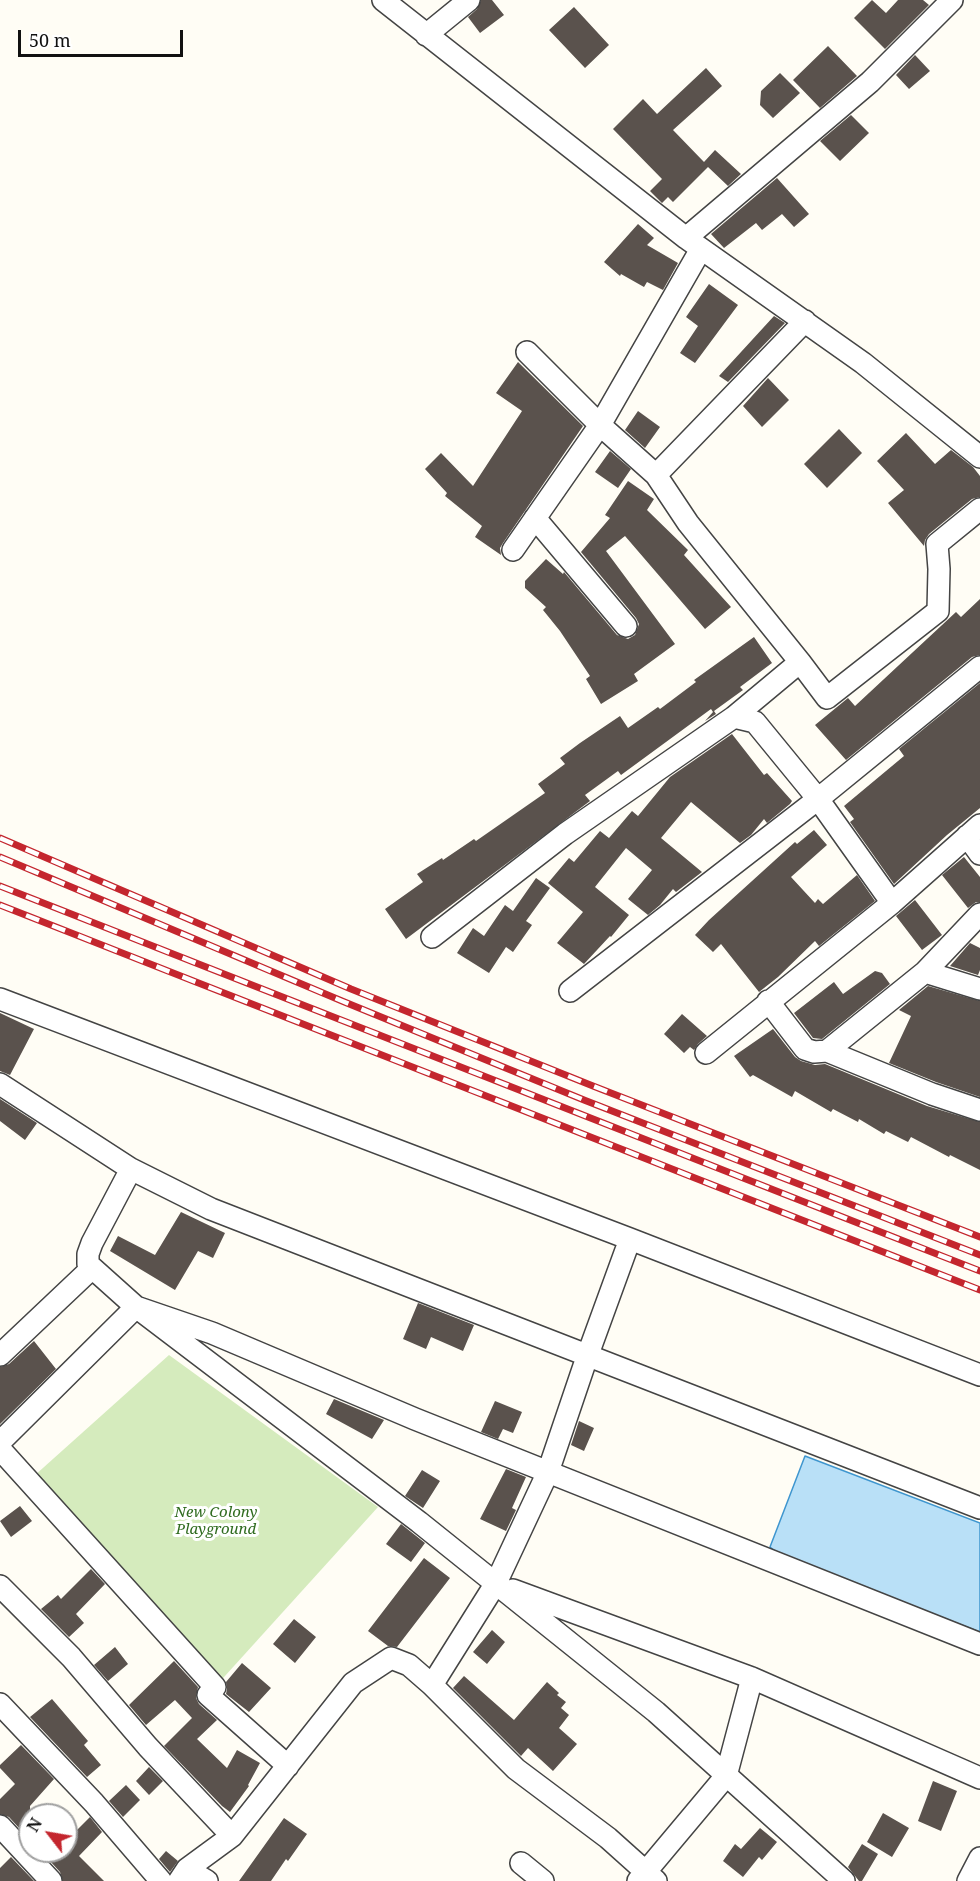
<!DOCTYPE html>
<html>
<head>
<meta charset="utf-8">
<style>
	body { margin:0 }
	#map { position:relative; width:980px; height:1881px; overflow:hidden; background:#fffdf5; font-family:"Noto Serif",serif }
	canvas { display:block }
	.north { position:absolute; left:18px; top:1803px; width:60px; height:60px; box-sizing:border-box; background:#fff; border:2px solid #a0a0a0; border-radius:50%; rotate:301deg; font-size:16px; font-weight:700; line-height:24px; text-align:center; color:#111 }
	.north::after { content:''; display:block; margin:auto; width:21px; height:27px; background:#c4262e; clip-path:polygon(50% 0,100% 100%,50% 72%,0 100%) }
	.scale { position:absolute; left:18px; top:30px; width:165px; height:27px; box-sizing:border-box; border:3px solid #111; border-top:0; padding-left:8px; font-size:18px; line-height:21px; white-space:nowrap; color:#111; -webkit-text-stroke:4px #fff; paint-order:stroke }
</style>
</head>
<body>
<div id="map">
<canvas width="980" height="1881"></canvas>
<div class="north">N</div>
<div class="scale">50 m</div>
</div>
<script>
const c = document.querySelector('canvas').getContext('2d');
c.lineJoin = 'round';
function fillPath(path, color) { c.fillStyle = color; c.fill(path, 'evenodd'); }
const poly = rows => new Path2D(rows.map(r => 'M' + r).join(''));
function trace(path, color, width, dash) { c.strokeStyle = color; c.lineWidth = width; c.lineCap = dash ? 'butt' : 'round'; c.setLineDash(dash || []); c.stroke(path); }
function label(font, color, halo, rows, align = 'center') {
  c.font = font + ' "Noto Serif",serif'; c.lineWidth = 6; c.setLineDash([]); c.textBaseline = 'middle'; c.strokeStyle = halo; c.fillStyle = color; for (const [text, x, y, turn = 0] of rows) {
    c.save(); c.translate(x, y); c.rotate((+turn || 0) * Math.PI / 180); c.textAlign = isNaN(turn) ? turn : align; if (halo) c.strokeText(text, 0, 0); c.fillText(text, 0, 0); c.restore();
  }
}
const green = poly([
	[169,1355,378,1507,215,1687,34,1476]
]);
const water = poly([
	[805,1456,980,1523,980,1632,780,1555,770,1547,805,1456]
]);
const building = poly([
	[481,0,492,0,504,15,480,33,468,17,477,9],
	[872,0,886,13,898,0,923,0,929,5,885,49,854,18],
	[574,7,609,45,585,68,549,30],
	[828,46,857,76,820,108,793,80],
	[915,55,930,71,909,89,896,75],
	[706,68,722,86,673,130,704,162,715,150,741,174,728,186,708,167,673,202,668,197,662,203,650,191,662,179,613,129,643,99,657,114],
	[780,73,800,93,773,118,760,105,761,91],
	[851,115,869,133,840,161,820,141],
	[777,178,809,214,794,227,782,214,762,230,756,223,724,248,711,234],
	[638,224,654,238,647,245,678,263,663,290,647,282,644,287,621,274,620,276,604,262],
	[709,284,738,305,695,363,680,353,698,326,686,317],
	[774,316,785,323,728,382,719,376],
	[518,362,583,426,503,543,500,548,501,555,475,537,482,526,445,496,447,493,425,469,441,453,473,486,522,411,496,393],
	[768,378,789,400,762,427,743,406],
	[638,411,660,427,645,448,625,430],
	[839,429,862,453,827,488,804,464],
	[906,433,935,464,951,450,973,467,980,476,980,497,972,499,929,534,925,540,924,546,888,503,904,490,877,461],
	[610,451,631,469,618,488,595,472],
	[628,481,654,499,647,510,688,550,684,555,731,607,705,629,625,536,606,551,675,644,634,674,638,681,601,704,586,679,590,676,560,631,543,610,546,607,525,588,525,581,546,559,563,574,564,572,617,635,628,639,635,635,639,624,636,618,581,552,610,518,605,515],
	[980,599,980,655,972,657,846,760,815,725,848,698,855,706,956,612,961,617],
	[754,637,772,663,740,687,743,690,714,711,716,714,705,721,713,712,711,709,621,775,618,771,585,795,590,801,406,939,385,909,423,882,417,874,442,858,443,860,474,839,476,841,545,793,538,784,565,764,560,758,580,743,620,716,628,728,658,707,660,709,696,682,694,680],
	[980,683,980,808,947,835,894,884,850,822,854,819,844,806,904,756,899,749],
	[732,734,764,775,767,773,792,801,790,804,767,823,764,819,751,835,740,843,691,802,661,838,702,872,676,892,673,889,660,905,648,915,628,899,652,870,626,848,595,887,629,915,611,937,610,936,584,964,557,943,583,912,548,883,569,858,574,862,600,831,609,838,632,811,638,816,670,777],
	[814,830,827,845,791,877,815,903,818,899,823,904,857,875,875,901,819,946,815,941,778,977,759,992,721,944,713,952,695,935,709,920,795,842,797,844],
	[964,857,980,877,980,902,976,902,968,908,942,875],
	[536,878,550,888,526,921,532,925,513,952,506,947,489,973,457,953,473,928,484,936,505,905,513,911],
	[915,900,942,935,922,950,896,916],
	[970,943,980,948,980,970,978,975,950,966],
	[875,971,882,973,890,984,822,1039,813,1038,794,1013,834,982,843,994],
	[928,986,980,1001,980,1097,936,1082,889,1063,911,1016,899,1010],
	[0,1013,34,1029,10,1075,0,1071],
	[682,1014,707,1036,698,1044,694,1050,690,1047,684,1053,664,1034],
	[773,1029,795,1057,801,1061,815,1065,825,1064,927,1106,980,1122,980,1170,950,1155,949,1157,911,1137,908,1142,886,1131,884,1134,859,1119,858,1122,833,1109,831,1112,795,1091,792,1097,753,1075,750,1077,734,1056],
	[0,1099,37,1123,25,1140,0,1121],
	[181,1212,225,1233,213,1258,198,1251,175,1290,110,1251,118,1236,155,1255],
	[418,1303,474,1325,463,1351,431,1337,426,1349,403,1339],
	[34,1341,56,1369,0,1424,0,1367,9,1364],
	[334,1399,384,1420,372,1439,326,1414],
	[495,1401,522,1412,513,1433,503,1429,498,1439,481,1432],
	[579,1421,594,1428,584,1451,571,1445],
	[506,1469,526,1477,512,1508,516,1510,506,1531,480,1519],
	[422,1470,440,1481,423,1508,405,1496],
	[20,1506,32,1521,11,1537,0,1521],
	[401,1524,425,1543,411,1562,386,1544],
	[424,1558,450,1578,397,1647,388,1646,368,1631],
	[91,1569,105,1584,76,1614,84,1623,69,1637,41,1609,58,1595,61,1599],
	[294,1619,316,1637,295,1663,273,1644],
	[492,1630,505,1642,487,1664,473,1652],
	[115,1647,128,1664,108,1681,94,1665],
	[174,1661,198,1687,196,1698,199,1704,217,1720,197,1739,227,1768,237,1750,260,1763,248,1785,249,1786,230,1812,222,1806,164,1746,192,1718,175,1700,146,1725,129,1705],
	[242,1663,271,1688,249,1712,226,1694,227,1689,226,1682],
	[464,1676,514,1720,547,1682,559,1693,557,1695,566,1702,561,1708,569,1715,559,1728,577,1744,553,1771,528,1748,521,1756,453,1688],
	[52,1699,88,1741,84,1745,101,1765,87,1777,30,1717],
	[21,1745,54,1779,30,1806,30,1840,9,1817,0,1814,0,1799,15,1784,0,1768,0,1765],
	[149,1767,163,1781,149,1795,136,1781],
	[933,1781,957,1791,941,1831,918,1821],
	[126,1785,140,1800,123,1817,109,1801],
	[883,1813,909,1828,892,1857,867,1842],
	[90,1817,102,1832,79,1856,104,1881,63,1881,60,1872,41,1851,66,1851,66,1841],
	[284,1818,307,1834,288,1861,286,1859,271,1881,239,1881],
	[760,1828,777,1842,762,1860,759,1857,743,1877,723,1861,735,1844,741,1849],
	[862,1844,878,1854,862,1881,859,1881,848,1867],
	[166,1851,178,1861,170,1872,159,1859],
	[11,1857,34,1881,0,1881,0,1868]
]);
const minor = poly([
	[383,0,686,238,863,363,980,457],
	[426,35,469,0],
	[686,238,870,82,952,0],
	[527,352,600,425,656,475,688,523,800,662,734,717],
	[656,475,805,321],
	[535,518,626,626],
	[513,550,600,425,701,249],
	[800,662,827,698,938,611,939,569,937,544,980,509],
	[967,836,980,854],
	[892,903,980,825],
	[432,937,565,834,734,717,755,722,818,799,980,667],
	[925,972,980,989],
	[570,991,818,799,892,903,706,1053],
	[0,999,630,1239,980,1375],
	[768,1001,805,1049,814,1052,827,1051,925,972,980,914],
	[827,1051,932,1094,980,1110],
	[0,1084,131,1169,211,1209,980,1508],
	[131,1169,92,1243,88,1254,88,1264,136,1307,419,1522,656,1712,844,1881],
	[0,1355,92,1268],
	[0,1442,136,1307,212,1333,415,1419,980,1644],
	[0,1449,215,1687,208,1695,288,1766],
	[0,1586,71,1657,148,1747,232,1836],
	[513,1590,752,1678,980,1778],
	[432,1685,496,1583,548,1472,587,1357,630,1239],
	[0,1704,94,1803,161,1881],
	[0,1826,51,1881],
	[521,1863,543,1881],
	[187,1869,207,1881],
	[179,1881,187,1869,232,1836,353,1683,391,1658,409,1665,432,1685,516,1769,608,1838,656,1881],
	[638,1881,726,1776,752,1678],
	[968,1881,980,1858]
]);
const rail = poly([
	[0,838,351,989,593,1086,980,1237],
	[0,857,342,1001,584,1100,980,1255],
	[0,886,980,1271],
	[0,905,980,1290]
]);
const parkNames = [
	["New Colony",216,1513],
	["Playground",216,1530]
];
fillPath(green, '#d5ebbd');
fillPath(water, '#b9e0f7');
trace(water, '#3f96cf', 1.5);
fillPath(building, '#5a524d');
trace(minor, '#444', 24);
trace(minor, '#fff', 21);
trace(rail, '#c4262e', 7);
trace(rail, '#fff', 4.5, [14]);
label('italic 15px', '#2f6b1f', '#fff', parkNames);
</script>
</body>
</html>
